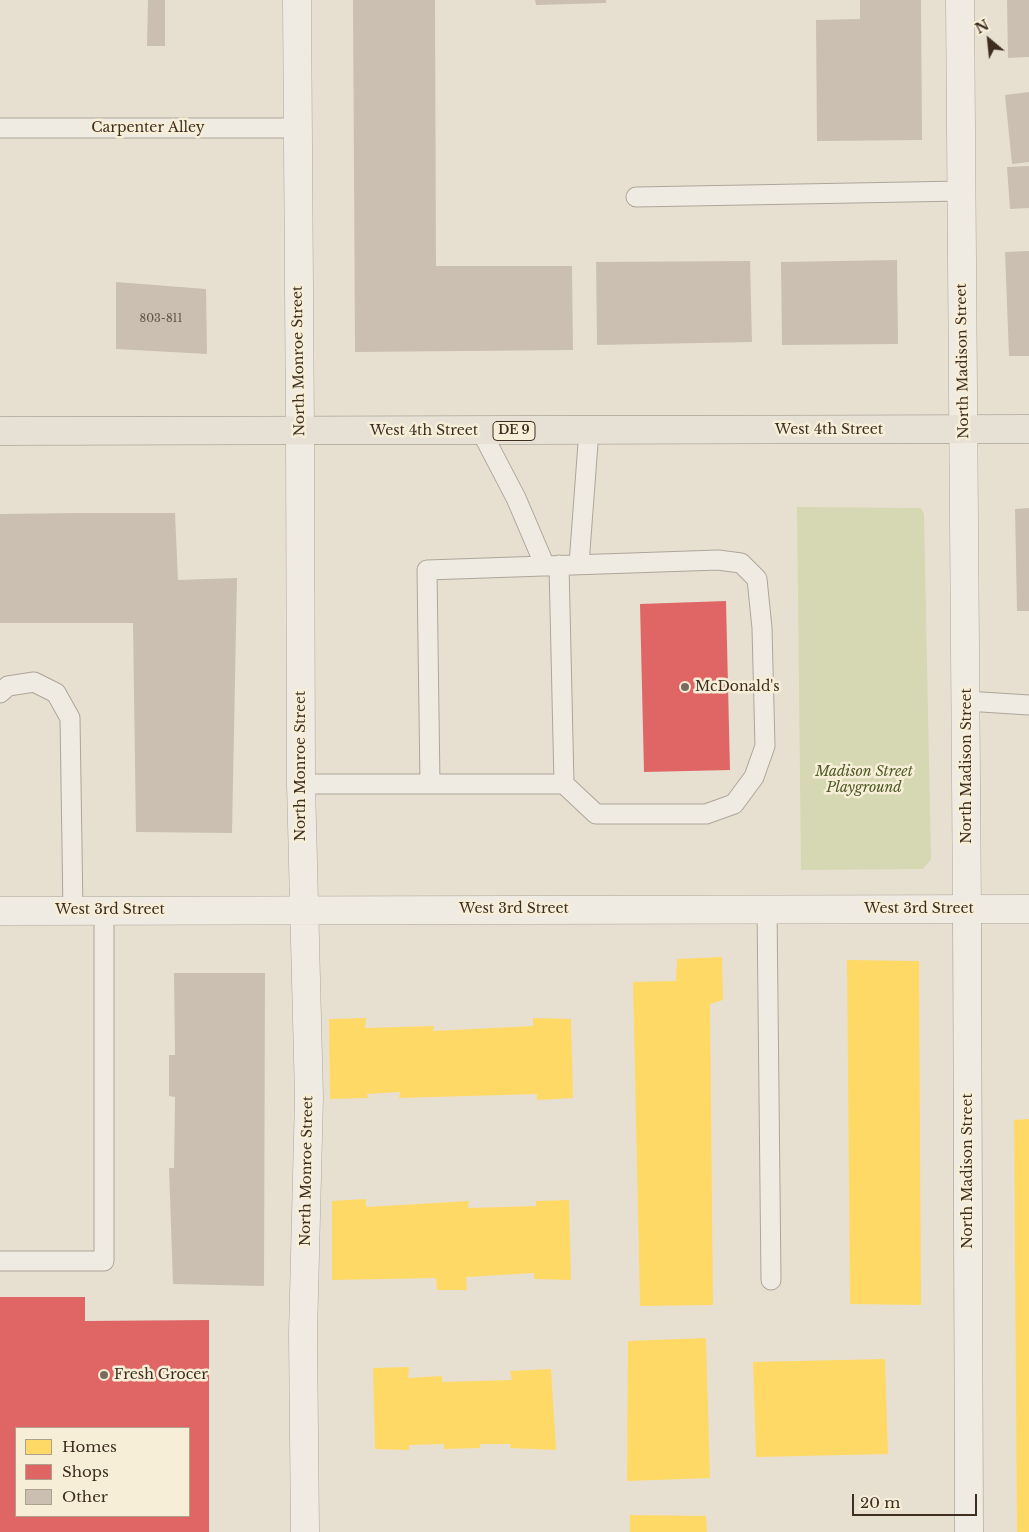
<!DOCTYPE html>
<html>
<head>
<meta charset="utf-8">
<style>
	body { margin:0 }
	#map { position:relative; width:1029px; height:1532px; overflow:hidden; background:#e7e0d1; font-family:"Libre Baskerville",serif }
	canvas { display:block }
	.legend { position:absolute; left:15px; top:1427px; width:175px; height:90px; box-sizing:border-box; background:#f7eed8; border:1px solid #ada18e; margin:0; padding:6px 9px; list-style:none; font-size:15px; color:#3d2e20 }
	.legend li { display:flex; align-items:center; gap:10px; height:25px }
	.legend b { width:25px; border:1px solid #ada18e }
	.north { position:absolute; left:964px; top:15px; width:50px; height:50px; -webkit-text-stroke:4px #f7eed8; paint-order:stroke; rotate:332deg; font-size:14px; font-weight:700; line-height:20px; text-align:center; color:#3d2e20 }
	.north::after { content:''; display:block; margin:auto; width:18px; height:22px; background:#3d2e20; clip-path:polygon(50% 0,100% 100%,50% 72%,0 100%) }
	.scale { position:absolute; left:852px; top:1494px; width:125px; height:22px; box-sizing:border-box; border:2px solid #3d2e20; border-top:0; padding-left:6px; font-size:15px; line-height:18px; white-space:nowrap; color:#3d2e20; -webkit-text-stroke:4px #f7eed8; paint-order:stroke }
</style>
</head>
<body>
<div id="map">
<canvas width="1029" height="1532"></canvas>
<ul class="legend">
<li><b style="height:14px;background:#ffd966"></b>Homes</li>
<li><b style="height:14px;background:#e06666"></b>Shops</li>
<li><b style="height:14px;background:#cbbfb2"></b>Other</li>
</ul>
<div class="north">N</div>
<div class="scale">20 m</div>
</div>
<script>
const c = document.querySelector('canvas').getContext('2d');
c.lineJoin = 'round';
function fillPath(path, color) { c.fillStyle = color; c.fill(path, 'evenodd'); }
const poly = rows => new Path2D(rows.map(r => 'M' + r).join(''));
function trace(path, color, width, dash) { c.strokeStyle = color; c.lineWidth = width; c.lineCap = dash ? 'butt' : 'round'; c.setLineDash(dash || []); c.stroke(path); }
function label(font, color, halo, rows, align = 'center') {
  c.font = font + ' "Libre Baskerville",serif'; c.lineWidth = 5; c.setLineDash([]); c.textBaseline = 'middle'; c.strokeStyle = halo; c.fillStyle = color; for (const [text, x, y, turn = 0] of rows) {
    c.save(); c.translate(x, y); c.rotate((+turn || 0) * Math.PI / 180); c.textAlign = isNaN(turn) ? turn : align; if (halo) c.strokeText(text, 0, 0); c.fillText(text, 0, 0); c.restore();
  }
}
const green = poly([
	[797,507,921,508,924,514,931,859,923,869,801,870]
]);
const homes = poly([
	[722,957,723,1000,710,1004,713,1305,640,1306,633,982,676,981,677,959],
	[847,960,919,961,921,1305,850,1304],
	[366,1018,365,1028,434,1026,433,1031,533,1026,533,1018,571,1019,573,1098,537,1100,537,1094,399,1098,400,1092,367,1094,368,1098,330,1099,329,1019],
	[1029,1119,1029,1532,1017,1532,1014,1120],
	[366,1199,366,1207,469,1201,468,1208,536,1206,536,1201,569,1200,571,1280,534,1279,534,1273,466,1277,467,1290,437,1290,436,1278,332,1280,332,1201],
	[706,1338,710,1478,627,1481,628,1341],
	[885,1359,888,1454,756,1457,753,1362],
	[409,1367,408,1378,442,1376,442,1382,512,1380,510,1371,551,1369,556,1450,510,1448,511,1444,480,1444,480,1448,444,1449,444,1444,409,1445,409,1450,375,1449,373,1368],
	[630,1515,706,1516,707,1532,630,1532]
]);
const shops = poly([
	[726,601,730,770,644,772,640,604],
	[0,1297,85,1297,85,1321,209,1320,209,1532,0,1532],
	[16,1428,189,1428,189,1516,16,1516]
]);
const building = poly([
	[148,0,165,0,165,46,147,46],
	[353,0,435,0,436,266,572,266,573,350,355,352],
	[535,0,606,0,606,3,536,5],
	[860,0,921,0,922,140,817,141,816,20,860,19],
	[1007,0,1029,0,1029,57,1008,58],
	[1029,92,1029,162,1012,164,1005,95],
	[1029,166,1029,208,1010,209,1007,167],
	[1029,251,1029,356,1009,356,1005,252],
	[897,260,898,344,782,345,781,262],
	[750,261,752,342,597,345,596,262],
	[116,282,206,289,207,354,116,349],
	[1029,508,1029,611,1017,611,1015,509],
	[81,513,175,513,178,580,237,578,232,833,136,832,133,623,0,623,0,514],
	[174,973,265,973,264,1286,173,1284,169,1168,174,1168,175,1097,169,1096,169,1055,175,1055]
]);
const lane = poly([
	[0,128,297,128],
	[636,197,962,191],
	[481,431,516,498,545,566],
	[579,564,589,430],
	[0,693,8,686,34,682,56,693,70,718,73,911],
	[966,701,1029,705],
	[301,784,564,784,559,565],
	[430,784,427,570,718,560,741,563,757,579,762,628,765,746,754,777,734,804,706,814,596,814,564,784],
	[767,909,771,1280],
	[0,1261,104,1261,104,911]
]);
const street = poly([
	[297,0,300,431,301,784,309,1097,303,1334,305,1532],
	[960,0,967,909],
	[0,911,1029,909]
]);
const secondary = poly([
	[967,909,969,1532]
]);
const primary = poly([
	[0,431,1029,429]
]);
const markers = [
	[685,687,5,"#786c5e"],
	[104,1375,5,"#786c5e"]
];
const numberNames = [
	["803-811",161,319]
];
const shields = [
	[514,431,42]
];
const shieldNames = [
	["DE 9",514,431]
];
const streetNames = [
	["Carpenter Alley",148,128],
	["North Monroe Street",299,361,-91],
	["North Madison Street",963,361,-91],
	["West 4th Street",829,430],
	["West 4th Street",424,431],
	["North Monroe Street",301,766,-90],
	["North Madison Street",967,766,-90],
	["West 3rd Street",514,909],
	["West 3rd Street",919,909],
	["West 3rd Street",110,910],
	["North Monroe Street",307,1171,-89],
	["North Madison Street",968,1171,-90]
];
const poiNames = [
	["McDonald's",695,687],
	["Fresh Grocer",114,1375]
];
const parkNames = [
	["Madison Street",864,772],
	["Playground",864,788]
];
fillPath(green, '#d6d7b3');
fillPath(homes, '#ffd966');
fillPath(shops, '#e06666');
fillPath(building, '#cbbfb2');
trace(lane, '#ada599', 21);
trace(street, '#ada599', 29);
trace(secondary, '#9c958a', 29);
trace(primary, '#928b80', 29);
trace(lane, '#efebe3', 19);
trace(street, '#efebe3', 28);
trace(secondary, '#efebe3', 28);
trace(primary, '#e6e1d4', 28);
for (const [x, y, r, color] of markers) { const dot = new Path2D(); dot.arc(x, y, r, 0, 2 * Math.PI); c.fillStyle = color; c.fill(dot); trace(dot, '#f7eed8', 2); }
label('11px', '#605244', null, numberNames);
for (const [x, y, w] of shields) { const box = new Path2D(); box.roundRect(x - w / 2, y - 9.5, w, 19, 4); c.fillStyle = '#f7eed8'; c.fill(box); trace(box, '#3d2e20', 1); }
label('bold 12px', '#3d2e20', null, shieldNames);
label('14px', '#3d2e20', '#f7eed8', streetNames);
label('14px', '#3d2e20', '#f7eed8', poiNames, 'left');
label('italic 14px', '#4d5a26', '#f7eed8', parkNames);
</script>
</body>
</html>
